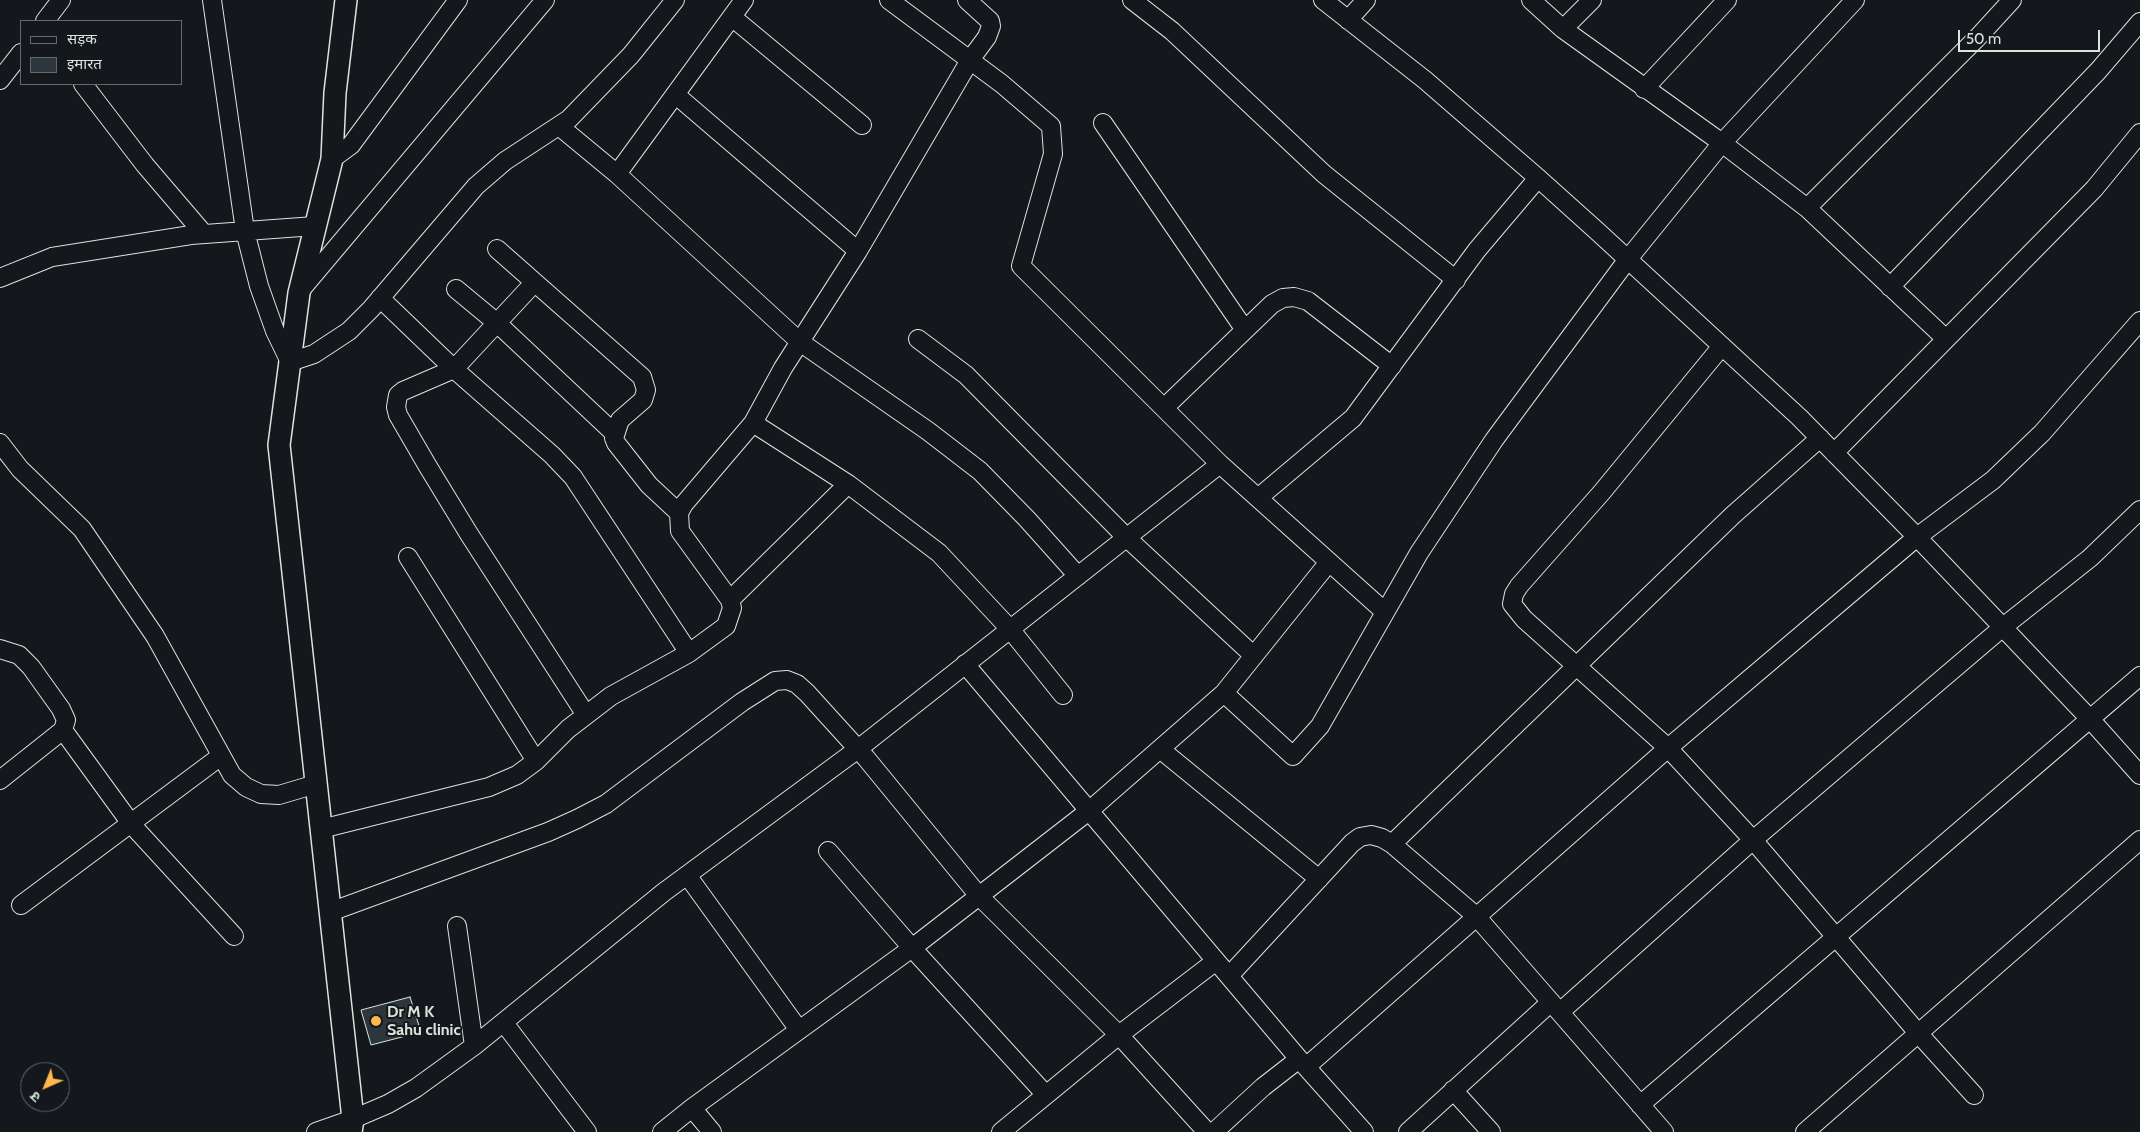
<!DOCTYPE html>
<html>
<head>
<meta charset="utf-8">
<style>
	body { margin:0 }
	#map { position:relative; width:2140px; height:1132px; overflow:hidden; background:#14181c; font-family:Cabin,"Noto Sans Devanagari",sans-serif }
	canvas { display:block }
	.legend { position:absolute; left:20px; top:20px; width:162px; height:65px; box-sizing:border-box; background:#14181c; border:1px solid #626a69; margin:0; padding:6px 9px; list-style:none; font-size:15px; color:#d8e6dc }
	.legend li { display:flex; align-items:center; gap:10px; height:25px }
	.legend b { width:25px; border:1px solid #626a69 }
	.north { position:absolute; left:20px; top:1062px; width:50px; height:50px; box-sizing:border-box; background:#14181c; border:1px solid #626a69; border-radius:50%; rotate:224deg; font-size:14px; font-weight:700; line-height:20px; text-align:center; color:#d8e6dc }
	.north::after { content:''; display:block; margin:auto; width:18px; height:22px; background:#ffb74d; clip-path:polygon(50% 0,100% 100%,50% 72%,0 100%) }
	.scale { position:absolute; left:1958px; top:30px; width:142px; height:22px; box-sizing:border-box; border:2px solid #d8e6dc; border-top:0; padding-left:6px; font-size:15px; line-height:18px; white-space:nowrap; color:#d8e6dc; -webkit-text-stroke:4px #14181c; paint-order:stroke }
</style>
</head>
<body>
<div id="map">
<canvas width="2140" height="1132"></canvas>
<ul class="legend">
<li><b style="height:6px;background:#14181c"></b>सड़क</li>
<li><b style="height:14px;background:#2c363c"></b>इमारत</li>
</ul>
<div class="north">उ</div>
<div class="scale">50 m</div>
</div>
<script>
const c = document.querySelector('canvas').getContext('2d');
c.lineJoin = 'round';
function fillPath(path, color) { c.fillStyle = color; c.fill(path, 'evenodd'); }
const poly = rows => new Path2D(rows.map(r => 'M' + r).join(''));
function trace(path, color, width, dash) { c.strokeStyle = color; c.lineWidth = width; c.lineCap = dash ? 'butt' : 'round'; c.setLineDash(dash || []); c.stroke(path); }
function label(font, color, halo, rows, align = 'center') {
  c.font = font + ' Cabin,sans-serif'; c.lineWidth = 4; c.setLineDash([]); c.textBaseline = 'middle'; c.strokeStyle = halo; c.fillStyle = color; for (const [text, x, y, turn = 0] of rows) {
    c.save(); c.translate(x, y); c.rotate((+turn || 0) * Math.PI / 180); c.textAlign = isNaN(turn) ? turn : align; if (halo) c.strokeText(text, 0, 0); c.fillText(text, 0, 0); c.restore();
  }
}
const building = poly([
	[410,997,421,1032,371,1045,361,1010,410,997]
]);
const minor = poly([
	[212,0,245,231,259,286,275,331,290,362,314,354,349,331,371,309,476,186,505,161,569,119,631,55,675,0],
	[889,0,1002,84,1051,126,1053,154,1021,266,1220,464,1385,612],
	[1132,0,1172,31,1324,174,1456,280],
	[1323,0,1425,80,1538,178,1597,231,1799,417,1917,537,2090,719,2140,775],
	[1531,0,1563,29,1722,143,1807,208,1946,339],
	[732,17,862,125],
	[1348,20,1366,0],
	[45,21,61,0],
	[1563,29,1592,0],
	[0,80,21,53],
	[83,84,145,165,204,234],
	[1644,89,1727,0],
	[676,95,858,251],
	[1103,123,1245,330],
	[559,126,617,174,800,342,928,431,980,471,1027,519,1078,576],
	[332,159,351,145,458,0],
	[617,174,744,0],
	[1807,208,1979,36,2012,0],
	[497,249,642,377,646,390,643,400,620,420,614,438,616,443,649,485,679,513],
	[0,278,52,257,191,235,315,226],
	[534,283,454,369,403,391,398,395,396,407,398,415,427,465,469,534,586,715],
	[1890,287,2098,71,2140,22],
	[456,289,497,323,614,433],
	[299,292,545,0],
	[380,298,454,369,552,455,573,477,689,653],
	[918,339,966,375,1127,538,1254,656],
	[1722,346,1602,492,1519,586,1514,594,1512,604,1524,619,1668,748,1753,840,1918,1033,1974,1095],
	[1164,408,1272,304,1283,298,1294,297,1308,301,1392,366],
	[753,423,848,484,939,553,1010,629,1063,695],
	[0,443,20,469,82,529,155,636,232,775,246,787,261,794,279,795,316,784],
	[1834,453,2094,189,2140,133],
	[1258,498,1353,418,1477,250,1538,178],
	[408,557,536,761],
	[730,600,848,484],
	[0,649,19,655,31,667,61,709,66,720,63,730,0,780],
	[965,664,1299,1059,1364,1132],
	[1224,693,1293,756,1320,726,1419,553,1494,440,1628,259,1722,143,1855,0],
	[63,730,132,825,234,936],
	[1160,749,1319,879],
	[321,829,489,787,517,775,536,761,568,729,611,696,689,653,726,626,732,608,730,600,680,531,679,513,684,504,753,423,783,368,858,251,970,60,987,37,991,26,990,21,967,0],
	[1392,844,1733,515,1820,438],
	[828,851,912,948,1046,1095],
	[687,875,799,1030],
	[21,905,221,756],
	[330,912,548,832,577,819,606,804,742,702,775,681,787,680,797,684,807,693,866,758,979,896,1119,1035,1207,1132],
	[457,926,474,1046],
	[1229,976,1352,843,1360,837,1371,835,1382,838,1392,844,1476,916,1664,1132],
	[1560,1012,1753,840,2003,627,2090,558,2140,510],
	[504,1023,587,1132],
	[1306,1067,1668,748,1917,537,1993,480,2042,433,2140,321],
	[1453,1090,1491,1132],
	[1640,1105,2140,676],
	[692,1108,712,1132],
	[316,1132,353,1119,388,1104,416,1088,474,1046,664,892,858,749,1220,464],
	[662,1132,692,1108,912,948,1090,810,1224,693,1329,562],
	[1001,1132,1119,1035,1216,961],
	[1214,1132,1263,1087,1299,1059],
	[1408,1132,1551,1002],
	[1805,1132,2140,840]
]);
const tertiary = poly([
	[346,0,335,93,332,159,299,293,279,445,353,1119,351,1132]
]);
const markers = [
	[376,1021,6,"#ffb74d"]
];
const poiNames = [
	["Dr M K",387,1012],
	["Sahu clinic",387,1030]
];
fillPath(building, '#2c363c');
trace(building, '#d8e6dc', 1);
trace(minor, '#d8e6dc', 20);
trace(tertiary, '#d8e6dc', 24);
trace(minor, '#14181c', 18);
trace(tertiary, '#14181c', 21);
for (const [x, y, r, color] of markers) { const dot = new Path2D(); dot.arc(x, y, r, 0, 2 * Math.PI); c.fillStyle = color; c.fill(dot); trace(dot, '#14181c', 2); }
label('bold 16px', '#d8e6dc', '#14181c', poiNames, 'left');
</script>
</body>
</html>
